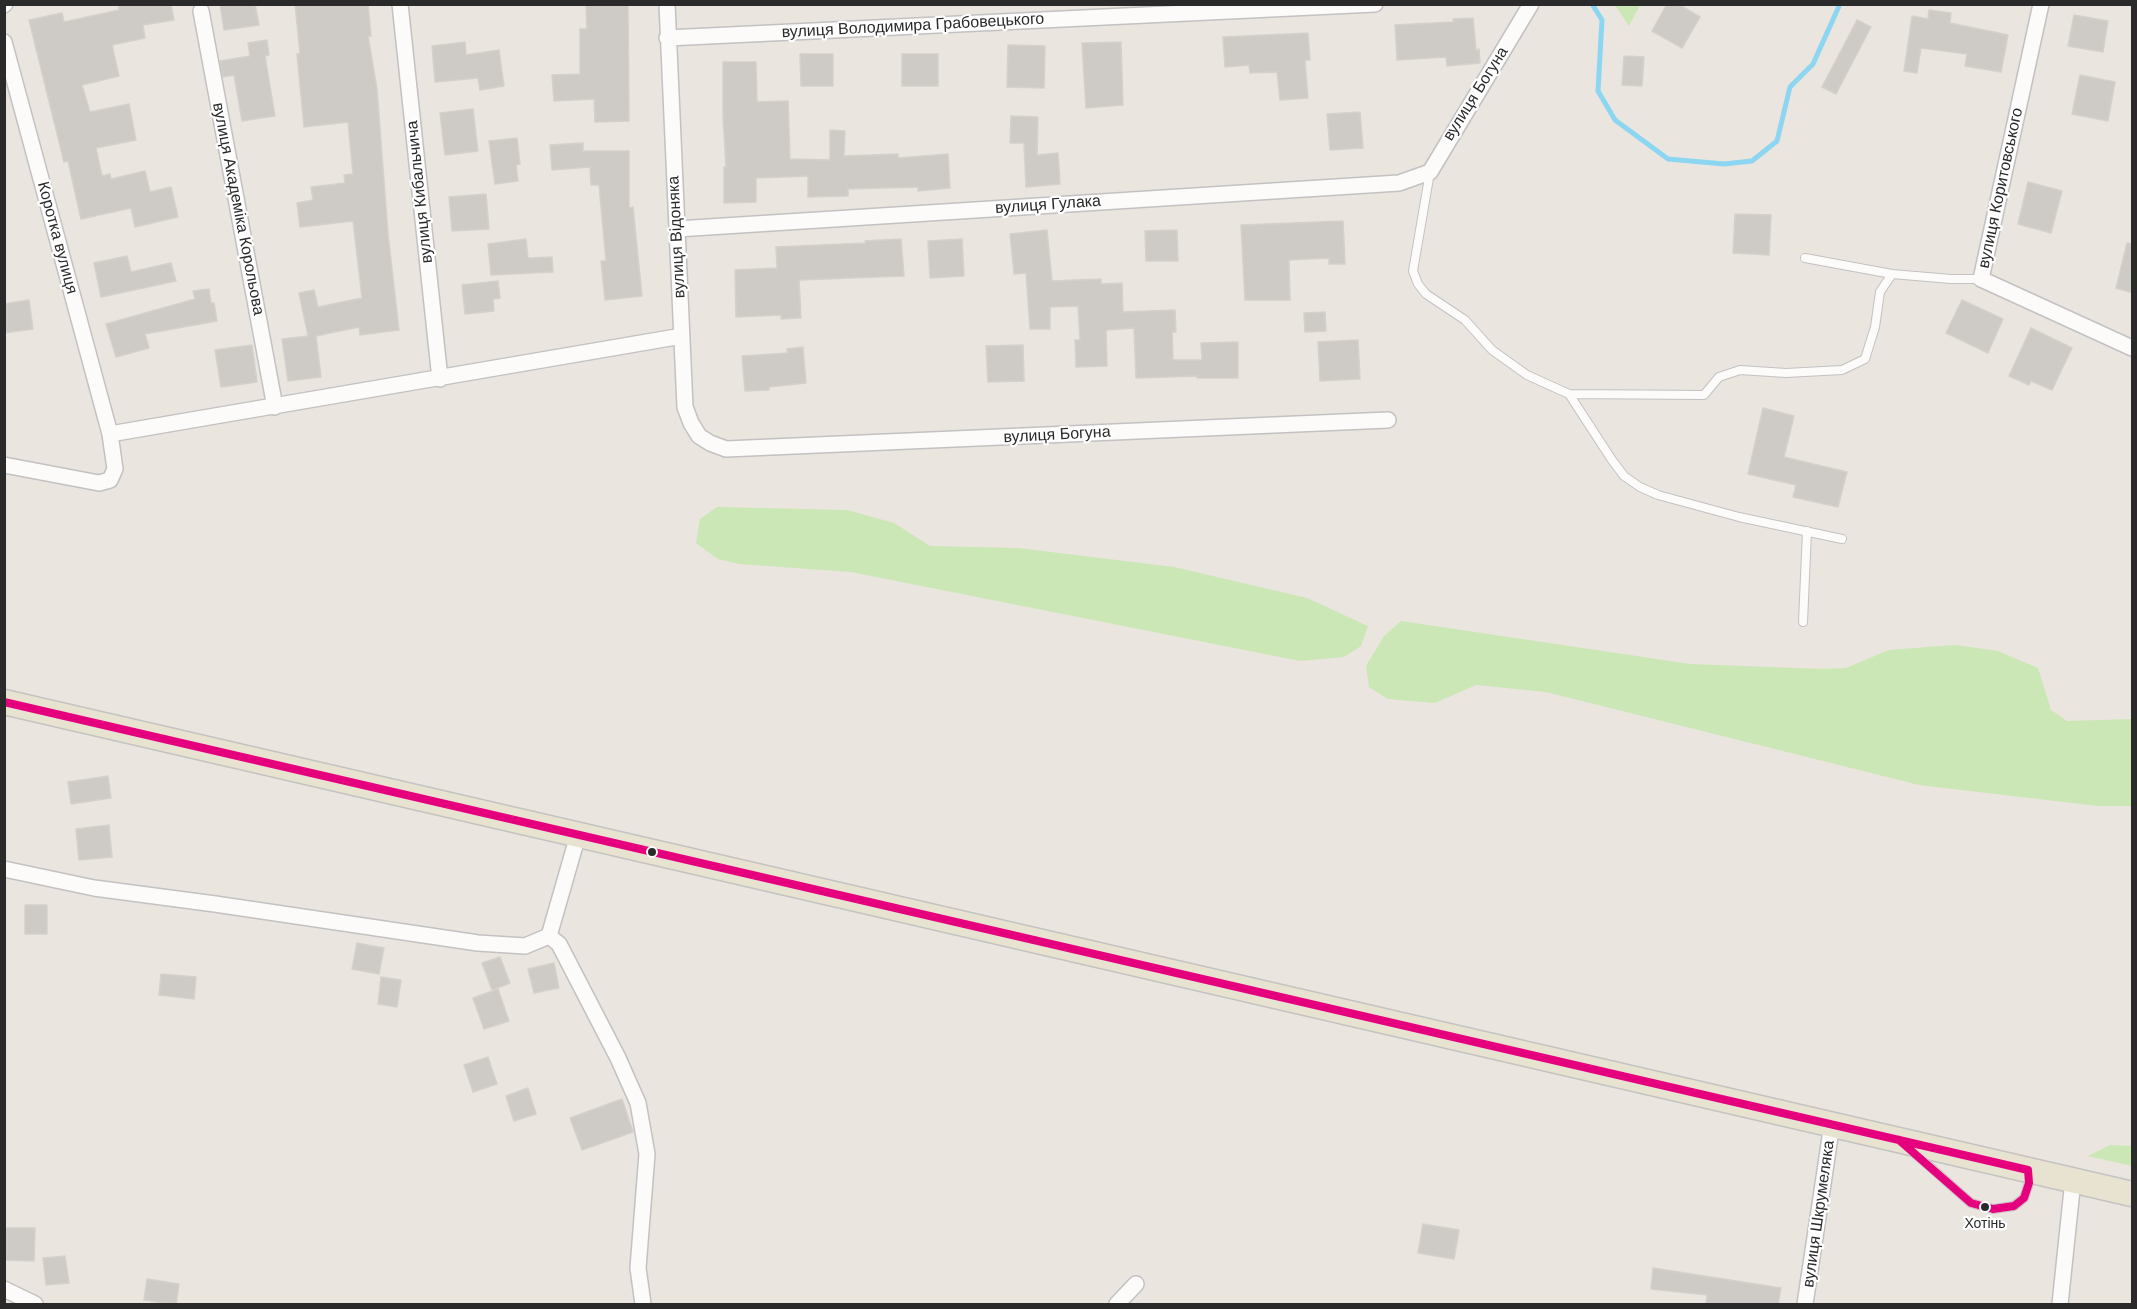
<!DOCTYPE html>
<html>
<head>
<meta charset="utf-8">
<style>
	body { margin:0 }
	#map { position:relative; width:2137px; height:1309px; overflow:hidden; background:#eae5df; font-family:Helvetica,sans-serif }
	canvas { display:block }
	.frame { position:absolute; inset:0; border:6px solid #2a2a2a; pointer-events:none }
</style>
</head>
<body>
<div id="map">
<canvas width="2137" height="1309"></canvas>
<div class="frame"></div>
</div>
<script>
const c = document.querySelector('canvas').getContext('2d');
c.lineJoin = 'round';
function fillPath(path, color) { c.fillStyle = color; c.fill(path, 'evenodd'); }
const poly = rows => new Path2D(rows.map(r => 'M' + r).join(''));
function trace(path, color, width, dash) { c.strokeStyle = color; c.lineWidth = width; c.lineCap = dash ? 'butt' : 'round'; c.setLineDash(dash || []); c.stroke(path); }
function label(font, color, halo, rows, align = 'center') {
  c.font = font + ' Helvetica,sans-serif'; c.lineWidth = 4.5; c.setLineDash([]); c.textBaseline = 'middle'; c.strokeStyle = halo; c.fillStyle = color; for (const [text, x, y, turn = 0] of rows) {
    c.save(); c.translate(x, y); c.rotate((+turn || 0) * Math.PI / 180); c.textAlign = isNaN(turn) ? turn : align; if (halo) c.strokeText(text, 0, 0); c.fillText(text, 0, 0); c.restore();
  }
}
const green = poly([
	[1615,5,1640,5,1629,26],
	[717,507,847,510,894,523,930,546,1018,548,1174,567,1307,598,1368,626,1361,646,1344,657,1300,661,851,572,739,564,718,559,696,543,700,519],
	[1401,621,1690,664,1823,669,1846,668,1889,650,1955,645,1998,651,2038,668,2051,710,2067,721,2132,719,2132,806,2098,806,1919,785,1546,692,1476,685,1435,703,1388,699,1369,687,1366,666,1384,636],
	[2110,1145,2132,1146,2132,1166,2088,1156]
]);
const stream = poly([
	[1592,4,1602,20,1598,91,1615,120,1668,159,1724,164,1752,161,1777,141,1790,87,1813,64,1840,4]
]);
const building = poly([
	[118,4,171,4,174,20,143,25,145,38,112,45,119,76,82,85,90,112,129,104,136,140,96,148,102,176,110,174,111,179,145,171,150,192,171,187,178,217,135,227,131,208,81,219,68,161,64,162,29,20,62,13,64,22,119,10,118,4],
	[220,4,255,4,259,25,224,30,220,4],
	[295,4,368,4,371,36,368,36,377,89,388,234,399,330,360,335,359,327,316,336,321,377,288,381,282,339,308,336,299,293,314,290,318,307,362,298,353,221,300,227,297,203,313,200,311,187,345,183,344,175,353,174,348,122,304,127,297,54,300,54,295,4],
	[586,4,628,4,629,121,595,122,594,99,554,101,552,75,580,74,580,29,587,29,586,4],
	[1667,4,1678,4,1700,17,1682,48,1652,31,1667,4],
	[1929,10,1951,13,1950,23,2008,35,2001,72,1965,66,1967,54,1921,48,1917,73,1904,71,1912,16,1928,19,1929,10],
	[2074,15,2108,21,2103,52,2068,46,2074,15],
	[1473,18,1476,50,1479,49,1480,63,1447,66,1446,57,1397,60,1395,25,1454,22,1453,19,1473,18],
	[1857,20,1871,27,1836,94,1822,87,1857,20],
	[1308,33,1310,60,1305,60,1308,98,1280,100,1277,72,1250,73,1249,65,1225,67,1223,37,1308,33],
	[267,40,269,55,265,56,275,116,242,121,234,75,223,77,220,61,250,56,248,43,267,40],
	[465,42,466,55,499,50,504,86,480,90,478,78,435,82,432,46,465,42],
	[1121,42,1123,105,1086,108,1082,43,1121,42],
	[1008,45,1045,46,1044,88,1007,87,1008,45],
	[800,54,833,54,833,86,801,86,800,54],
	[902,54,938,54,938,86,902,86,902,54],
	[1624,56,1644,57,1642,86,1622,85,1624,56],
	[723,62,756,62,757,102,788,101,790,159,830,160,830,130,845,131,844,156,898,154,898,158,948,154,950,188,918,191,918,187,848,189,848,196,808,197,808,176,756,178,756,202,724,203,724,167,726,167,723,116,723,62],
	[2080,75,2115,82,2108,121,2072,114,2080,75],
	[473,109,478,151,445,155,440,113,473,109],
	[1360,112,1363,148,1330,150,1327,114,1360,112],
	[1011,116,1038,117,1037,155,1058,153,1060,184,1026,187,1024,143,1010,143,1011,116],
	[517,138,520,164,516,165,518,181,495,184,489,141,517,138],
	[583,143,583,151,629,151,629,208,633,207,642,296,605,300,601,261,606,261,599,185,591,185,590,167,552,170,550,145,583,143],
	[2028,182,2062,191,2051,233,2018,224,2028,182],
	[486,194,489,229,452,231,449,197,486,194],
	[1735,214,1771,215,1769,255,1733,253,1735,214],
	[1343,221,1345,264,1329,264,1329,258,1289,260,1290,300,1245,300,1241,225,1343,221],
	[1047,230,1052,281,1101,279,1101,284,1122,283,1123,312,1175,310,1176,332,1172,332,1173,360,1202,360,1201,343,1238,342,1238,378,1197,378,1197,376,1136,378,1134,328,1106,330,1107,366,1076,367,1075,340,1080,340,1078,306,1050,307,1050,329,1030,329,1026,273,1014,274,1010,234,1047,230],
	[1177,230,1178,261,1146,261,1145,231,1177,230],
	[526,239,528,258,552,257,553,272,491,275,488,244,526,239],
	[901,239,904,276,799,280,801,318,781,319,781,315,736,317,735,270,777,268,776,247,866,243,865,241,901,239],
	[962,239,964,276,930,278,928,241,962,239],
	[2127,243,2133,244,2133,293,2116,288,2127,243],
	[127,256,131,272,171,263,176,281,101,297,94,263,127,256],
	[498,281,500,298,493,299,494,311,465,314,462,285,498,281],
	[209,289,211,303,214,303,217,321,145,334,149,348,116,357,106,324,195,299,193,291,209,289],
	[29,300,33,329,4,333,4,304,29,300],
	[1962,300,2003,319,1988,353,1946,333,1962,300],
	[1325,312,1326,331,1305,332,1304,313,1325,312],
	[2031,328,2072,348,2052,390,2031,381,2029,385,2009,376,2031,328],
	[1358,340,1360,379,1320,381,1318,342,1358,340],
	[252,345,257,382,221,387,215,350,252,345],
	[1023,345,1024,381,988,382,986,346,1023,345],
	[803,347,806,383,769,387,769,390,745,391,742,356,788,353,787,349,803,347],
	[1763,408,1794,416,1784,457,1847,472,1838,507,1793,497,1796,485,1748,474,1763,408],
	[108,776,111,798,71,804,68,782,108,776],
	[109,825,112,857,79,860,76,829,109,825],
	[25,905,47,905,47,934,25,934,25,905],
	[357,943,384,948,379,974,352,969,357,943],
	[500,957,510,983,492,990,482,963,500,957],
	[554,963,559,988,534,993,528,969,554,963],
	[161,974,196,977,194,999,159,995,161,974],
	[381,977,401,980,397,1007,378,1004,381,977],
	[498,989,509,1021,484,1029,473,998,498,989],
	[488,1057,497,1084,473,1092,464,1065,488,1057],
	[528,1088,536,1114,514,1121,506,1096,528,1088],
	[622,1099,633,1132,582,1150,570,1118,622,1099],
	[1423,1224,1459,1230,1454,1259,1418,1253,1423,1224],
	[5,1228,35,1228,34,1261,4,1260,5,1228],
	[65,1256,69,1283,46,1285,43,1258,65,1256],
	[1653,1268,1781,1288,1778,1305,1706,1305,1707,1295,1651,1289,1653,1268],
	[147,1279,179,1284,176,1305,144,1300,147,1279]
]);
const service = poly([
	[1430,172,1413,271,1418,284,1426,294,1465,320,1492,350,1527,375,1569,394,1704,395,1719,377,1740,370,1786,373,1842,370,1865,359,1875,327,1880,292,1892,274,1951,279,1981,279],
	[1805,258,1892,274],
	[1569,394,1612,460,1624,476,1640,487,1658,495,1739,517,1842,539],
	[1803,622,1807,531],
	[1911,1150,1971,1203,1993,1209,2014,1206,2024,1198,2029,1183,2028,1173]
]);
const minor = poly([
	[400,4,440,379],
	[667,4,685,407,691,423,699,436,710,443,726,449,1388,420],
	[2041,4,1981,279,2132,348],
	[4,5,5,4],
	[201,11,275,407],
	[667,38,1375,4],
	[4,42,110,434,115,469,110,480,99,483,4,465],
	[677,229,1399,183,1430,172,1531,4],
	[110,434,682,336],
	[4,869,94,888,215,904,478,943,525,946,549,936,578,835],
	[549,936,559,944,618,1058,638,1103,647,1154,638,1268,643,1304],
	[4,1289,35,1304],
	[1117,1304,1136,1284],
	[1805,1304,1832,1124],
	[2060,1304,2073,1180]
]);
const primary = poly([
	[4,702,2132,1194]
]);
const bus1 = poly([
	[4,702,1899,1140],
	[4,702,1899,1140],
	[1899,1140,2028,1170,2029,1183,2024,1198,2014,1206,1993,1209,1971,1203,1899,1140]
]);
const markers = [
	[652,852,5,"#2a2a2a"],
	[1985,1207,5,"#2a2a2a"]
];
const busNames = [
	["Хотінь",1985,1224]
];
const streetNames = [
	["вулиця Володимира Грабовецького",913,26,-3],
	["вулиця Богуна",1476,94,-58],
	["вулиця Коритовського",2001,188,-78],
	["вулиця Кибальчича",420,192,-96],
	["вулиця Гулака",1048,205,-4],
	["вулиця Академіка Корольова",238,209,79],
	["вулиця Відоняка",677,237,-93],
	["Коротка вулиця",57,238,75],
	["вулиця Богуна",1057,435,-3],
	["вулиця Шкрумеляка",1819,1214,-82]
];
fillPath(green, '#cae7b5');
trace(stream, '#8cd6f2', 5);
fillPath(building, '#cecbc6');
trace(building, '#d4d1cb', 1.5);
trace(service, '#c3c1c1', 10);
trace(minor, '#c3c1c1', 18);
trace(primary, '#c5c3c1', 27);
trace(service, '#fcfbfa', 8);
trace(minor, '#fcfbfa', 15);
trace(primary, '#e8e2d1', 24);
trace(bus1, '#e5007d', 8);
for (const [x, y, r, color] of markers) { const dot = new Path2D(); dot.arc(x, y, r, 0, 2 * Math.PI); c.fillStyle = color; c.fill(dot); trace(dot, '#fff', 2); }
label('14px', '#2a2a2a', '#fff', busNames);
label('16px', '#2a2a2a', '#fff', streetNames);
</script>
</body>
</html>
